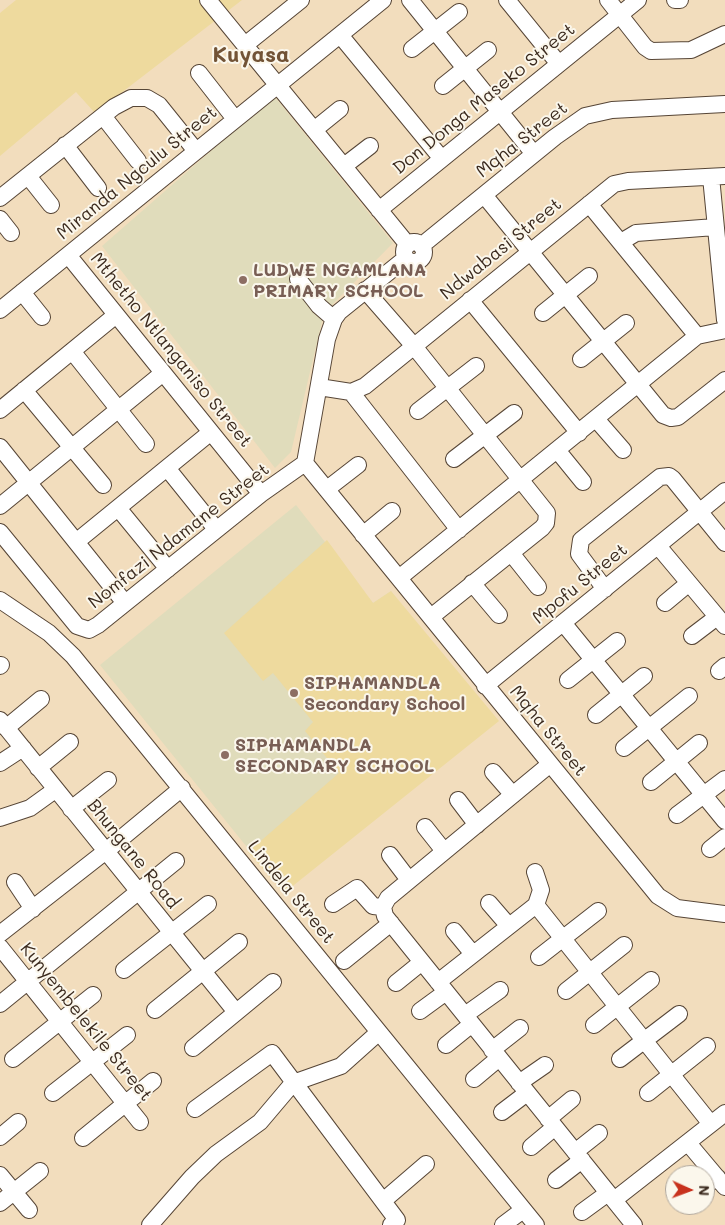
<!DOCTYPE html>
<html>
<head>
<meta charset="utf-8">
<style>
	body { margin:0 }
	#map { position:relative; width:725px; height:1225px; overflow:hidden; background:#f2ddbd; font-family:Mali,sans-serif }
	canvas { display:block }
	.north { position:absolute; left:665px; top:1165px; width:50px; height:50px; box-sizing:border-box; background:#fbf7ec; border:1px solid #aea59a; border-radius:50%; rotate:92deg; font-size:14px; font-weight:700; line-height:20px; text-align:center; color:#3b2a1e }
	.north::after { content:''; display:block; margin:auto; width:18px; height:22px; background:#c8321e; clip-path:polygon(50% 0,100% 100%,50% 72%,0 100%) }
</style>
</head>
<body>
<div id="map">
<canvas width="725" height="1225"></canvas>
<div class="north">N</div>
</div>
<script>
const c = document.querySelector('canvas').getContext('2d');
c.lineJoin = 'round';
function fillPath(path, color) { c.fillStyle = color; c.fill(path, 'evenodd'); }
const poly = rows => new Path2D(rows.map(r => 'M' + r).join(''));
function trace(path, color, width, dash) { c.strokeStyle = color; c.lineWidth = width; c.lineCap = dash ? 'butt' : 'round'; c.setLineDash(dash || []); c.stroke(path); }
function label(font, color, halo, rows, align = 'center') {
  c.font = font + ' Mali,sans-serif'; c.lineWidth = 4; c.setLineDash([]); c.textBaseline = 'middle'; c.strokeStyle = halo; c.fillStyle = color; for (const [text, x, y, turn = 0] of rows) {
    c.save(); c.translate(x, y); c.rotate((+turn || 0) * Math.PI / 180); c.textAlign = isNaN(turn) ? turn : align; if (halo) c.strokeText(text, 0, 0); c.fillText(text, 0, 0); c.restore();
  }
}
const built = poly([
	[274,96,393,243,324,313,291,452,275,468,102,246],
	[296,505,373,603,391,591,485,720,284,893,100,665]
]);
const sand = poly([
	[16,0,242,0,95,113,76,92,0,156,0,13],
	[327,540,373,603,391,591,499,721,284,893,248,852,339,773,305,731,313,722,273,673,263,681,224,633]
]);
const minor = poly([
	[208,0,408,245],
	[410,0,534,154],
	[507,0,559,64],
	[608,0,645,47,651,51,691,50,725,34],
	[675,0,680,0],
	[340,35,442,159],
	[245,45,301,0],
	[412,49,459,12],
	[199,73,235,119],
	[443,86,488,50],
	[103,116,138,161],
	[314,130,340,109],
	[65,145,98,188],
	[344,166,370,146],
	[28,176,51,205],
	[711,177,725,320],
	[484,195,663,415,671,418,678,417,725,380],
	[0,198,114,107,131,98,147,98,159,105,196,151],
	[589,204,697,336],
	[379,210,638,0],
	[0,219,11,233],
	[621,242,636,233,715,227],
	'404 252a10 10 0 1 1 20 0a10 10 0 1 1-20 0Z',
	[421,246,555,137,585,116,612,110,725,104],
	[68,255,261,494],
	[298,279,319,306,334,319],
	[365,290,413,345,547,513,546,523,542,528,431,617],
	[22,292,42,317],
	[470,300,579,433],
	[0,310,383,0],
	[543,313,589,276],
	[72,351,146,444],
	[581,359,626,323],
	[319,387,351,392,365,386,614,184,628,181,725,176],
	[24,390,103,485],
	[351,392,459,530],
	[0,410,116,315],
	[418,411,476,366],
	[596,419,623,450],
	[0,447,125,603],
	[557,450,583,482],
	[454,459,514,413],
	[305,463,658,896,677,908,725,914],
	[305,463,327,339,334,319,339,312,406,258],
	[167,468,216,529],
	[327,489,358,465],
	[0,506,163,373],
	[118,508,168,569],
	[0,532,77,626,89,630,98,625,261,494,305,463],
	[363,535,392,511],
	[76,542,211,432],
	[658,546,725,626],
	[511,553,538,587],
	[399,578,697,336,725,330],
	[472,583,499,615],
	[605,589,579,554,581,540,660,477,669,476,673,479,725,543],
	[0,600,49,633,73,656,536,1225],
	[665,603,689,583],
	[564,624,725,821],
	[692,636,717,617],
	[0,666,1,665],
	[719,671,725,666],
	[568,680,617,641],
	[485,686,725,491],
	[596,715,644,676],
	[0,720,236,1012],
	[6,728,41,699],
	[624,748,689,696],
	[0,763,23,748],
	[549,765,388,898,383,907,385,916,634,1225],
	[38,768,70,742],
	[493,772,513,795],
	[651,782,699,743],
	[458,800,477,825],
	[71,809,108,780],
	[677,815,725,779],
	[0,818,30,808,55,790],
	[425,827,444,851],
	[710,849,725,837],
	[390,855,409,880],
	[15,882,33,909],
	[489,903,508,925],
	[333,904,357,888,373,906,383,907],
	[536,905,711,1124],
	[454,931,473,954],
	[0,934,106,851,182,788],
	[0,947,140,1122],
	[539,957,598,911],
	[344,961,391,923],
	[124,970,208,904],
	[438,982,536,905,541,890,535,872],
	[396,983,422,962],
	[566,991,624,945],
	[0,1004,176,861],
	[155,1010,239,942],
	[420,1011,446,992],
	[465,1015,500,990],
	[594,1025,651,980],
	[446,1045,472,1024],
	[193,1048,273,982],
	[492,1050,520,1028],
	[13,1059,93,995],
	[620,1059,679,1014],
	[474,1079,499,1058],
	[519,1083,545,1065],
	[53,1093,127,1035],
	[648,1093,707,1046],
	[195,1109,272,1053,397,1220,391,1225],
	[502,1112,527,1093],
	[548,1119,572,1099],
	[0,1137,18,1122],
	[83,1138,153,1081],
	[688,1143,725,1187],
	[531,1147,555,1127],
	[575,1152,599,1133],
	[0,1175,29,1210],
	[556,1180,582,1160],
	[705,1186,717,1177],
	[614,1200,725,1113],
	[383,1201,426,1164],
	[0,1203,40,1171],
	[582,1212,608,1193],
	[150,1225,192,1177,216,1154,260,1122,293,1083,341,1066,379,1032],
	[503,1225,523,1210]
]);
const markers = [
	[243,280,5,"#8d6e63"],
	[294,693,5,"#8d6e63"],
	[225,755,5,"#8d6e63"]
];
const streetNames = [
	["Don Donga Maseko Street",484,99,-39],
	["Mqha Street",522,140,-38],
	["Miranda Ngculu Street",137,173,-39],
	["Ndwabasi Street",501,249,-39],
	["Mthetho Ntlanganiso Street",171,350,51],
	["Nomfazi Ndamane Street",179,536,-38],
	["Mpofu Street",580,584,-39],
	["Mqha Street",548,731,51],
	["Bhungane Road",133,854,51],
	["Lindela Street",291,892,51],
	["Kunyembelekile Street",86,1022,51]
];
const educationNames = [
	["LUDWE NGAMLANA",253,270],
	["PRIMARY SCHOOL",253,291],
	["SIPHAMANDLA",304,683],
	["Secondary School",304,704],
	["SIPHAMANDLA",235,745],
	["SECONDARY SCHOOL",235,766]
];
const districtNames = [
	["Kuyasa",251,55]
];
fillPath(built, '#e0dcbb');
fillPath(sand, '#eeda9e');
trace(minor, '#564536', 18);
trace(minor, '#fff', 16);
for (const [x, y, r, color] of markers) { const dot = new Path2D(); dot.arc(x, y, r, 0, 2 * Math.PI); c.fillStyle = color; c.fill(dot); trace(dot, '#fbf7ec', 2); }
label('18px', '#3b2a1e', '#fbf7ec', streetNames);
label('bold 18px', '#785e54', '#fbf7ec', educationNames, 'left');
label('bold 22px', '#725336', '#fbf7ec', districtNames);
</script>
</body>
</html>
